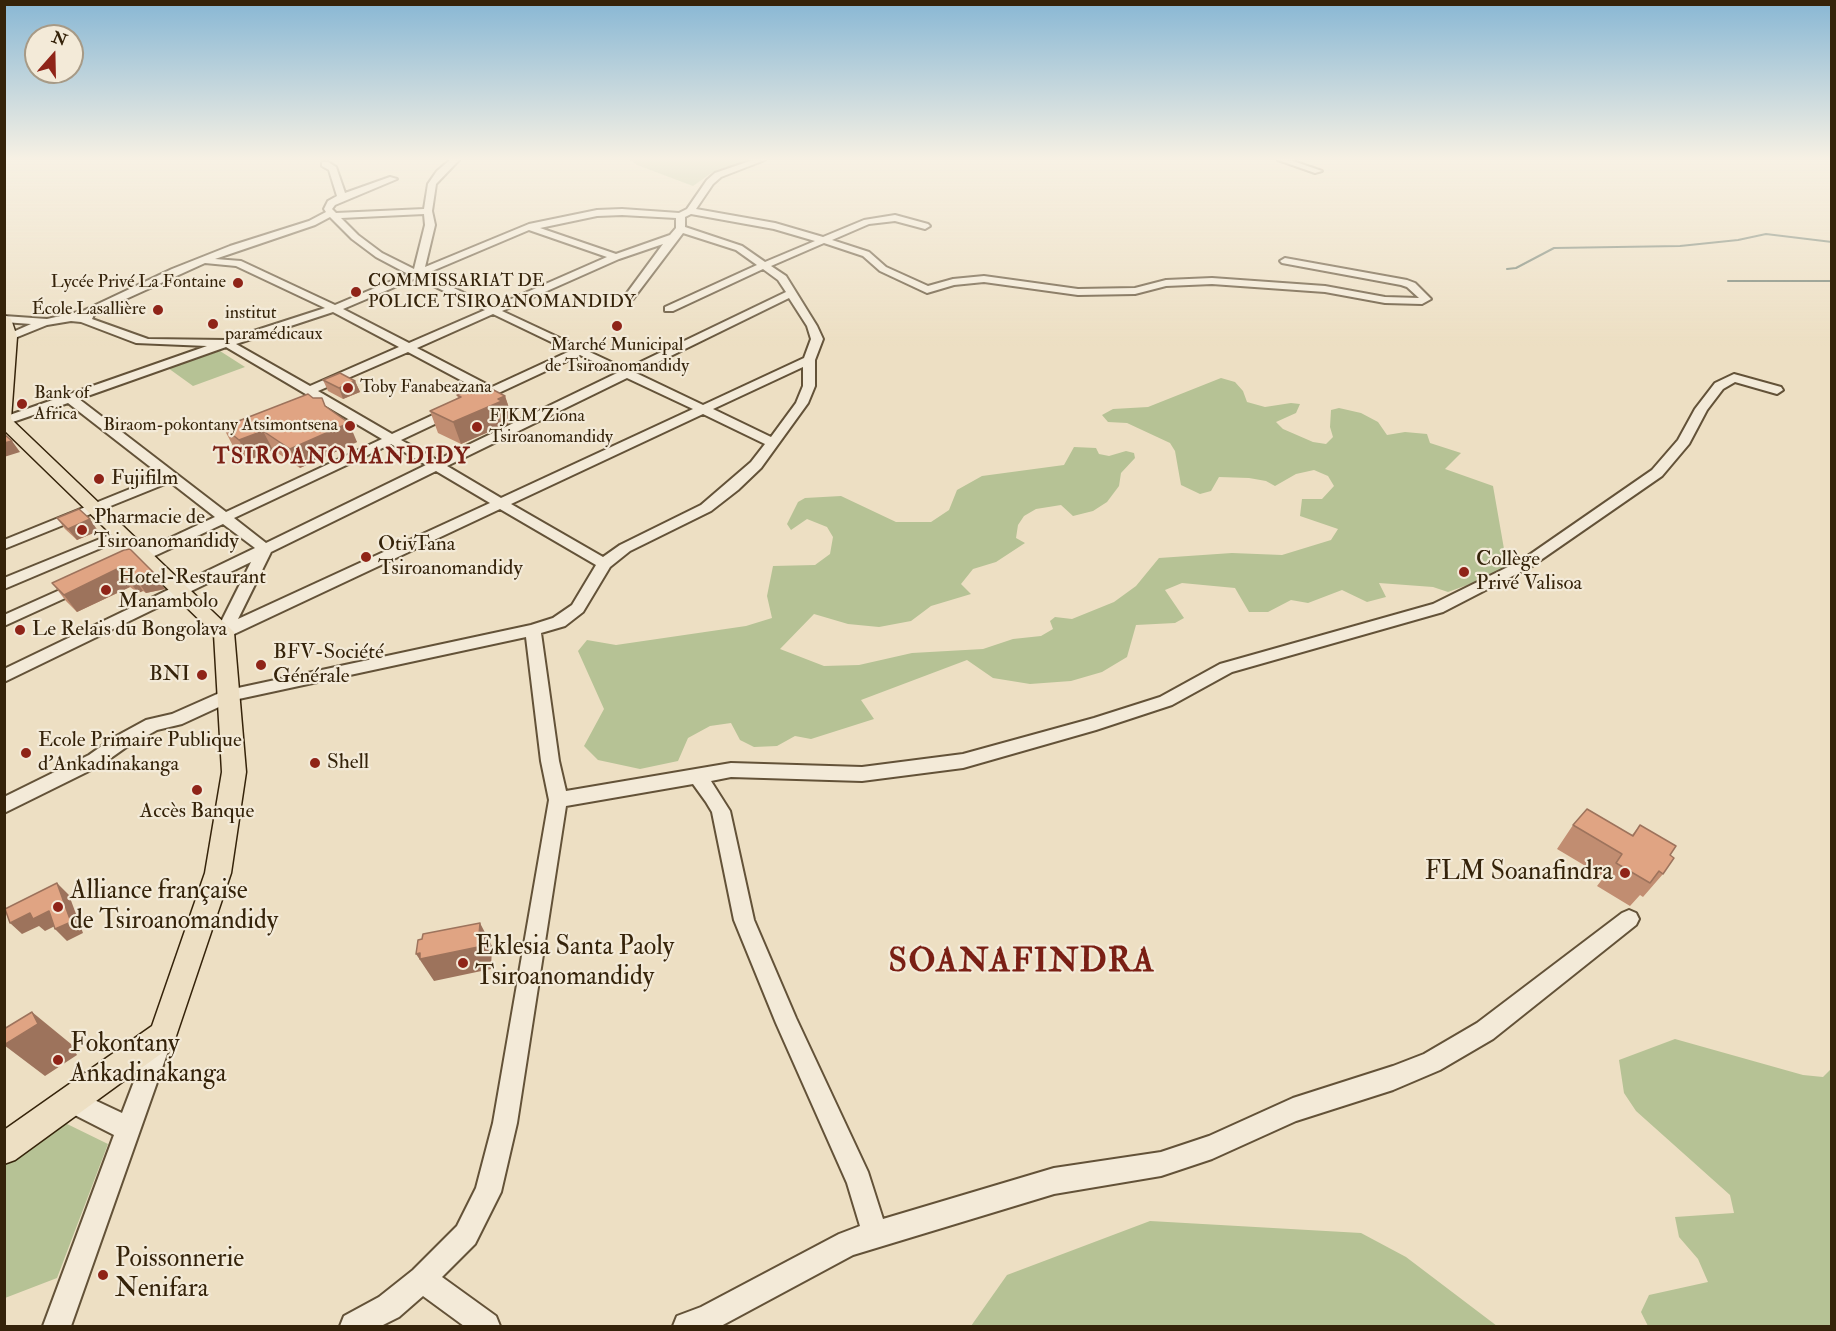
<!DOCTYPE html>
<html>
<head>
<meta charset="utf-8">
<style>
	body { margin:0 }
	#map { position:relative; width:1836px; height:1331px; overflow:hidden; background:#eddfc3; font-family:"IM FELL Double Pica",serif }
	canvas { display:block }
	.frame { position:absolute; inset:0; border:6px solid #35230a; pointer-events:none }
	.north { position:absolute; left:24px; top:24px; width:60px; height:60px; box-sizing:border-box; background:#f3ead8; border:2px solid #a79a86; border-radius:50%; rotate:20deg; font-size:16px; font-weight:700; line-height:24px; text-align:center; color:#35230a }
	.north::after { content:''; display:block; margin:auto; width:21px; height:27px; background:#8f2418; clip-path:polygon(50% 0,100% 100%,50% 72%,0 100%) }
</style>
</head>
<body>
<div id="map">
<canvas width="1836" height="1331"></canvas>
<div class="frame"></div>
<div class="north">N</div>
</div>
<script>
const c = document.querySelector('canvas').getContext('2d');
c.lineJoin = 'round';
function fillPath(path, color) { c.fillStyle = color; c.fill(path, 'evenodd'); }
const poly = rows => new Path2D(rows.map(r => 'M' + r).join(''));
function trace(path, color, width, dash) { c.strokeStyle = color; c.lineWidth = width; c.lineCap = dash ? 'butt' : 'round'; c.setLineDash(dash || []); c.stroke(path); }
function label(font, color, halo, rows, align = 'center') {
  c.font = font + ' "IM FELL Double Pica",serif'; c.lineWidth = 4.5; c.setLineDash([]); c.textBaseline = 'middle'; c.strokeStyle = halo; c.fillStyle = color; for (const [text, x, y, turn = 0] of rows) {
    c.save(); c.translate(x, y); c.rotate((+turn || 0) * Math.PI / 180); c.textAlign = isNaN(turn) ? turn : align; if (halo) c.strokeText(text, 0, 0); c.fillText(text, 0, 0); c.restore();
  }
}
const green = poly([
	[630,160,748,160,713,172,693,186,637,165],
	[220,351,245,367,193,386,168,368],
	[1221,378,1235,382,1243,391,1247,402,1265,407,1291,403,1300,404,1296,413,1276,422,1283,429,1313,442,1326,444,1333,437,1330,427,1331,410,1339,408,1361,413,1378,422,1387,435,1405,432,1427,434,1430,443,1461,453,1445,469,1493,486,1507,566,1489,577,1448,592,1433,587,1379,583,1386,597,1367,602,1342,590,1308,603,1291,600,1268,612,1249,612,1235,588,1182,583,1165,590,1184,618,1175,623,1136,625,1127,657,1102,672,1071,681,1030,684,993,678,967,660,861,700,874,719,811,739,795,736,777,746,754,747,740,740,731,723,710,726,688,738,678,761,640,769,598,760,584,746,604,709,578,651,587,640,616,645,746,626,772,618,767,596,773,566,815,565,830,554,833,537,827,527,807,519,791,530,787,524,798,502,805,498,841,496,896,522,931,522,949,510,957,490,982,476,1064,465,1074,447,1096,448,1099,454,1109,456,1126,451,1134,453,1135,458,1121,473,1119,486,1107,502,1093,511,1073,516,1061,505,1036,509,1024,516,1018,525,1016,538,1025,543,996,562,973,569,961,584,971,594,931,606,911,621,879,627,848,624,814,614,780,649,824,666,859,665,912,653,983,649,1013,639,1041,636,1053,629,1050,621,1055,617,1072,619,1114,602,1136,586,1159,558,1232,553,1282,555,1331,540,1338,529,1300,516,1302,499,1322,499,1334,486,1328,476,1314,470,1296,474,1275,486,1266,481,1249,478,1219,477,1211,491,1200,494,1181,485,1175,451,1170,443,1127,423,1108,422,1102,415,1113,409,1148,407],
	[1675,1039,1803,1075,1823,1077,1831,1069,1831,1326,1648,1326,1641,1312,1649,1295,1708,1282,1698,1259,1679,1237,1675,1217,1734,1213,1730,1195,1636,1111,1624,1093,1619,1060],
	[63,1122,108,1144,57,1278,5,1298,5,1163],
	[1150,1221,1361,1233,1406,1257,1497,1326,971,1326,1007,1275]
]);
const stream = poly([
	[1507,269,1516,268,1554,248,1680,246,1738,240,1766,234,1832,242],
	[1728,281,1832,281]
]);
const minor = poly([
	[450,160,459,160,436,184,432,211,435,225,425,267,529,224,597,210,622,209,679,213,687,209,707,180,715,173,753,160,765,160,721,177,713,184,696,209,775,223,823,237,864,220,895,215,928,224,930,226,925,229,895,221,869,224,832,240,869,252,886,267,928,286,953,279,984,276,1078,289,1135,288,1166,280,1212,278,1325,286,1385,297,1419,298,1407,287,1401,285,1282,263,1280,261,1285,258,1407,280,1415,283,1431,299,1422,304,1385,303,1325,292,1212,284,1166,286,1135,294,1078,295,984,282,954,285,927,293,880,271,863,256,824,243,771,266,786,276,817,326,823,339,815,360,815,386,808,403,761,468,738,490,711,511,630,551,610,567,583,612,565,626,541,633,559,761,566,791,731,763,862,767,963,754,1094,718,1160,697,1220,664,1433,604,1522,560,1652,470,1678,440,1695,409,1715,383,1734,374,1781,387,1783,390,1777,394,1735,382,1723,389,1707,410,1689,444,1662,476,1532,566,1443,612,1232,672,1172,705,1096,730,963,768,862,781,731,777,711,781,730,811,754,920,796,1018,868,1172,883,1219,1054,1168,1161,1152,1209,1136,1293,1098,1393,1066,1424,1054,1477,1023,1622,913,1629,910,1636,913,1639,919,1636,925,1493,1039,1440,1070,1393,1090,1296,1121,1212,1159,1161,1176,1054,1194,853,1255,721,1326,673,1326,677,1316,701,1307,839,1234,860,1226,847,1183,776,1023,734,920,712,812,706,802,693,784,566,806,517,1123,501,1192,475,1244,442,1277,496,1316,500,1326,464,1326,423,1296,399,1317,381,1326,340,1326,344,1316,379,1297,413,1270,457,1226,476,1188,493,1123,549,800,541,761,526,637,234,700,182,724,157,730,125,748,101,765,4,813,4,797,89,755,113,738,146,720,172,714,224,691,531,625,553,618,572,605,596,565,500,509,230,636,218,636,216,632,251,562,4,682,4,669,255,548,223,524,135,565,125,565,123,562,125,559,215,517,170,482,4,549,4,540,162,476,68,403,4,425,4,417,207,346,136,343,81,322,71,321,47,325,10,340,6,339,6,335,31,324,4,322,4,316,47,319,83,311,172,269,230,246,309,221,326,212,324,209,328,201,337,196,329,170,322,166,322,162,328,162,336,167,345,193,390,177,397,179,335,205,332,209,336,213,424,209,428,184,437,171,450,160],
	[424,214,425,225,414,269,382,253,358,235,341,218,424,214],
	[691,214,774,229,815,241,765,262,742,246,685,227,685,217,691,214],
	[622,215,676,218,676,228,670,235,616,254,540,228,597,216,622,215],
	[330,217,352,239,376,257,408,274,335,305,241,261,215,259,315,225,330,217],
	[529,230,607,257,493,307,425,274,529,230],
	[683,233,736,250,757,265,665,307,665,311,673,311,763,269,778,280,786,292,626,369,502,311,619,259,663,244,624,297,633,299,683,233],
	[205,263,236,266,325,308,226,340,148,339,92,319,95,313,205,263],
	[416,278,485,310,409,343,343,309,416,278],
	[789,298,807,326,811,339,804,358,703,405,636,373,789,298],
	[333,312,399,347,310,386,236,344,333,312],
	[493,314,570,351,492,387,417,348,493,314],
	[226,347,382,439,226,512,79,399,226,347],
	[408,352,483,392,469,400,475,404,580,355,617,373,437,460,401,440,456,414,456,408,448,408,392,434,318,391,408,352],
	[803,367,803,386,796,403,771,437,713,409,803,367],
	[627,378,693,409,501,498,447,466,627,378],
	[703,414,765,444,751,462,701,505,620,545,603,557,511,504,703,414],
	[391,444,426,465,266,543,234,518,391,444],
	[436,471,490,503,238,619,271,552,436,471],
	[1278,160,1290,160,1322,171,1315,173,1278,160],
	[122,530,129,534,127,537,4,589,4,578,122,530],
	[80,581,88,586,85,589,4,626,4,615,80,581],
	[162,1026,170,1029,173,1037,71,1326,43,1326,114,1135,63,1109,59,1101,63,1093,71,1089,122,1113,154,1029,162,1026]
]);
const major = poly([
	[4,315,11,319,17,337,11,419,234,632,246,772,231,873,173,1045,15,1160,4,1164,4,1130,152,1026,205,873,222,772,214,634,4,430,4,315]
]);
const wall = poly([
	[323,380,355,381,360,392,343,399,328,391],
	[480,389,505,396,512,417,508,419,509,423,461,444,438,433,430,411,458,398,457,395],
	[325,406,357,442,300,468,273,450,249,460,233,446,223,427],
	[57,518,98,531,77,540,65,529],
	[130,549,165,589,146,593,143,591,138,593,130,587,77,612,66,601,52,583],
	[1573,825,1632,835,1640,825,1670,855,1663,874,1643,897,1640,895,1630,906,1597,886,1604,877,1557,849]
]);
const shadedWall = poly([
	[355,381,360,392,343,399,339,388],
	[505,396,512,417,508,419,509,423,461,444,453,422],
	[349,423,357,442,300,468,290,449],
	[263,431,273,450,249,460,239,440],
	[12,441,20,452,4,457,4,443],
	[90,519,98,531,77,540,68,529],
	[117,569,130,587,77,612,64,595],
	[153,572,165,589,146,593,134,576],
	[131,573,143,591,138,593,126,576],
	[57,883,69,895,83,933,67,941,55,929],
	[49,911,61,923,45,931,39,926,22,934,10,923,30,913],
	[480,923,492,946,491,969,434,981,416,954,420,953],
	[32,1012,71,1044,77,1055,45,1076,4,1045]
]);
const building = poly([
	[340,373,355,381,339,388,323,380,340,373],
	[486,386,505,396,498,399,502,401,453,422,430,411,461,397,457,395,476,387,480,389,486,386],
	[308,394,313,398,322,398,325,406,349,423,290,449,263,431,239,440,223,427,308,394],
	[4,434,12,441,4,443,4,434],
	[79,509,90,519,68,529,57,518,79,509],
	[130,549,153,572,134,576,131,573,126,576,117,569,64,595,52,583,124,550,130,549],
	[1587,809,1633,836,1640,825,1676,846,1670,855,1674,858,1663,874,1659,871,1650,883,1616,863,1622,854,1573,825,1587,809],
	[57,883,71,922,55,929,49,911,33,919,30,913,10,923,5,909,57,883],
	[480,923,478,947,420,959,420,953,416,954,418,940,422,939,423,934,480,923],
	[32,1012,38,1024,4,1045,4,1029,32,1012]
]);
const markers = [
	[238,283,6,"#8f2418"],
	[356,292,6,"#8f2418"],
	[158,310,6,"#8f2418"],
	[213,324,6,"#8f2418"],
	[617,326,6,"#8f2418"],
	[348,388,6,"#8f2418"],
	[22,404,6,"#8f2418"],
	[350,426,6,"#8f2418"],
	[477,427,6,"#8f2418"],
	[99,479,6,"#8f2418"],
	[82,530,6,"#8f2418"],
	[366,557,6,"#8f2418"],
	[1464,572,6,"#8f2418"],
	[106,590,6,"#8f2418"],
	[20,630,6,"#8f2418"],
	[261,665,6,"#8f2418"],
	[202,675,6,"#8f2418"],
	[26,753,6,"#8f2418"],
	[315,763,6,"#8f2418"],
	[197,790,6,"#8f2418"],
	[1625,873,6,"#8f2418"],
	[58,907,6,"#8f2418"],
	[463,963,6,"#8f2418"],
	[58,1060,6,"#8f2418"],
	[103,1275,6,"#8f2418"]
];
const farPoinames = [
	["COMMISSARIAT DE",368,282],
	["POLICE TSIROANOMANDIDY",368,303],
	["Lycée Privé La Fontaine",226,283,"right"],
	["École Lasallière",146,310,"right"],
	["institut",225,314],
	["paramédicaux",225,335],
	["Marché Municipal",617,346,"center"],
	["de Tsiroanomandidy",617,367,"center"],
	["Toby Fanabeazana",360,388],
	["Bank of",34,394],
	["Africa",34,415],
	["FJKM Ziona",489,417],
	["Tsiroanomandidy",489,438],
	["Biraom-pokontany Atsimontsena",338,426,"right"]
];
const poiNames = [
	["Fujifilm",111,479],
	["Pharmacie de",94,518],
	["Tsiroanomandidy",94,542],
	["OtivTana",378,545],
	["Tsiroanomandidy",378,569],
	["Collège",1476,560],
	["Privé Valisoa",1476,584],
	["Hotel-Restaurant",118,578],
	["Manambolo",118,602],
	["Le Relais du Bongolava",32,630],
	["BFV-Société",273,653],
	["Générale",273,677],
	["BNI",190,675,"right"],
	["Ecole Primaire Publique",38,741],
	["d'Ankadinakanga",38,765],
	["Shell",327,763],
	["Accès Banque",197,812,"center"]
];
const farDistrictnames = [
	["TSIROANOMANDIDY",342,458]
];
const nearPoinames = [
	["FLM Soanafindra",1613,873,"right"],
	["Alliance française",70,892],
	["de Tsiroanomandidy",70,922],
	["Eklesia Santa Paoly",475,948],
	["Tsiroanomandidy",475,978],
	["Fokontany",70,1045],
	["Ankadinakanga",70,1075],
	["Poissonnerie",115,1260],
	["Nenifara",115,1290]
];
const nearDistrictnames = [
	["SOANAFINDRA",1022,964]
];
fillPath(green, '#b6c295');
trace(stream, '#717f71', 2);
trace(minor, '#635238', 4);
trace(major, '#35230a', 3);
fillPath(minor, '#f3ead8');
fillPath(major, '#eddfc3');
fillPath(wall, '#c18d71');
fillPath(shadedWall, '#9d735c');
fillPath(building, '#e0a483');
trace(building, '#9d735c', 1.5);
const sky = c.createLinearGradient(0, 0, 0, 346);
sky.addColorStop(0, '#88b7d4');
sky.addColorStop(0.46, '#f7f1e4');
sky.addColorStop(1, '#f7f1e400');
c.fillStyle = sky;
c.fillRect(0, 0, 1836, 346);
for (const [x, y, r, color] of markers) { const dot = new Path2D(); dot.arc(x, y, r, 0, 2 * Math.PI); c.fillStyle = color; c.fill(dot); trace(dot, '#f3ead8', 2); }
label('18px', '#35230a', '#f3ead8', farPoinames, 'left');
label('21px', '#35230a', '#f3ead8', poiNames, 'left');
c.letterSpacing = '1.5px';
label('bold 22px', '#7a1f14', '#f3ead8', farDistrictnames);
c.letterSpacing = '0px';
label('26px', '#35230a', '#f3ead8', nearPoinames, 'left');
c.letterSpacing = '1.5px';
label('bold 33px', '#7a1f14', '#f3ead8', nearDistrictnames);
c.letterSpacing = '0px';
</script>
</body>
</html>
